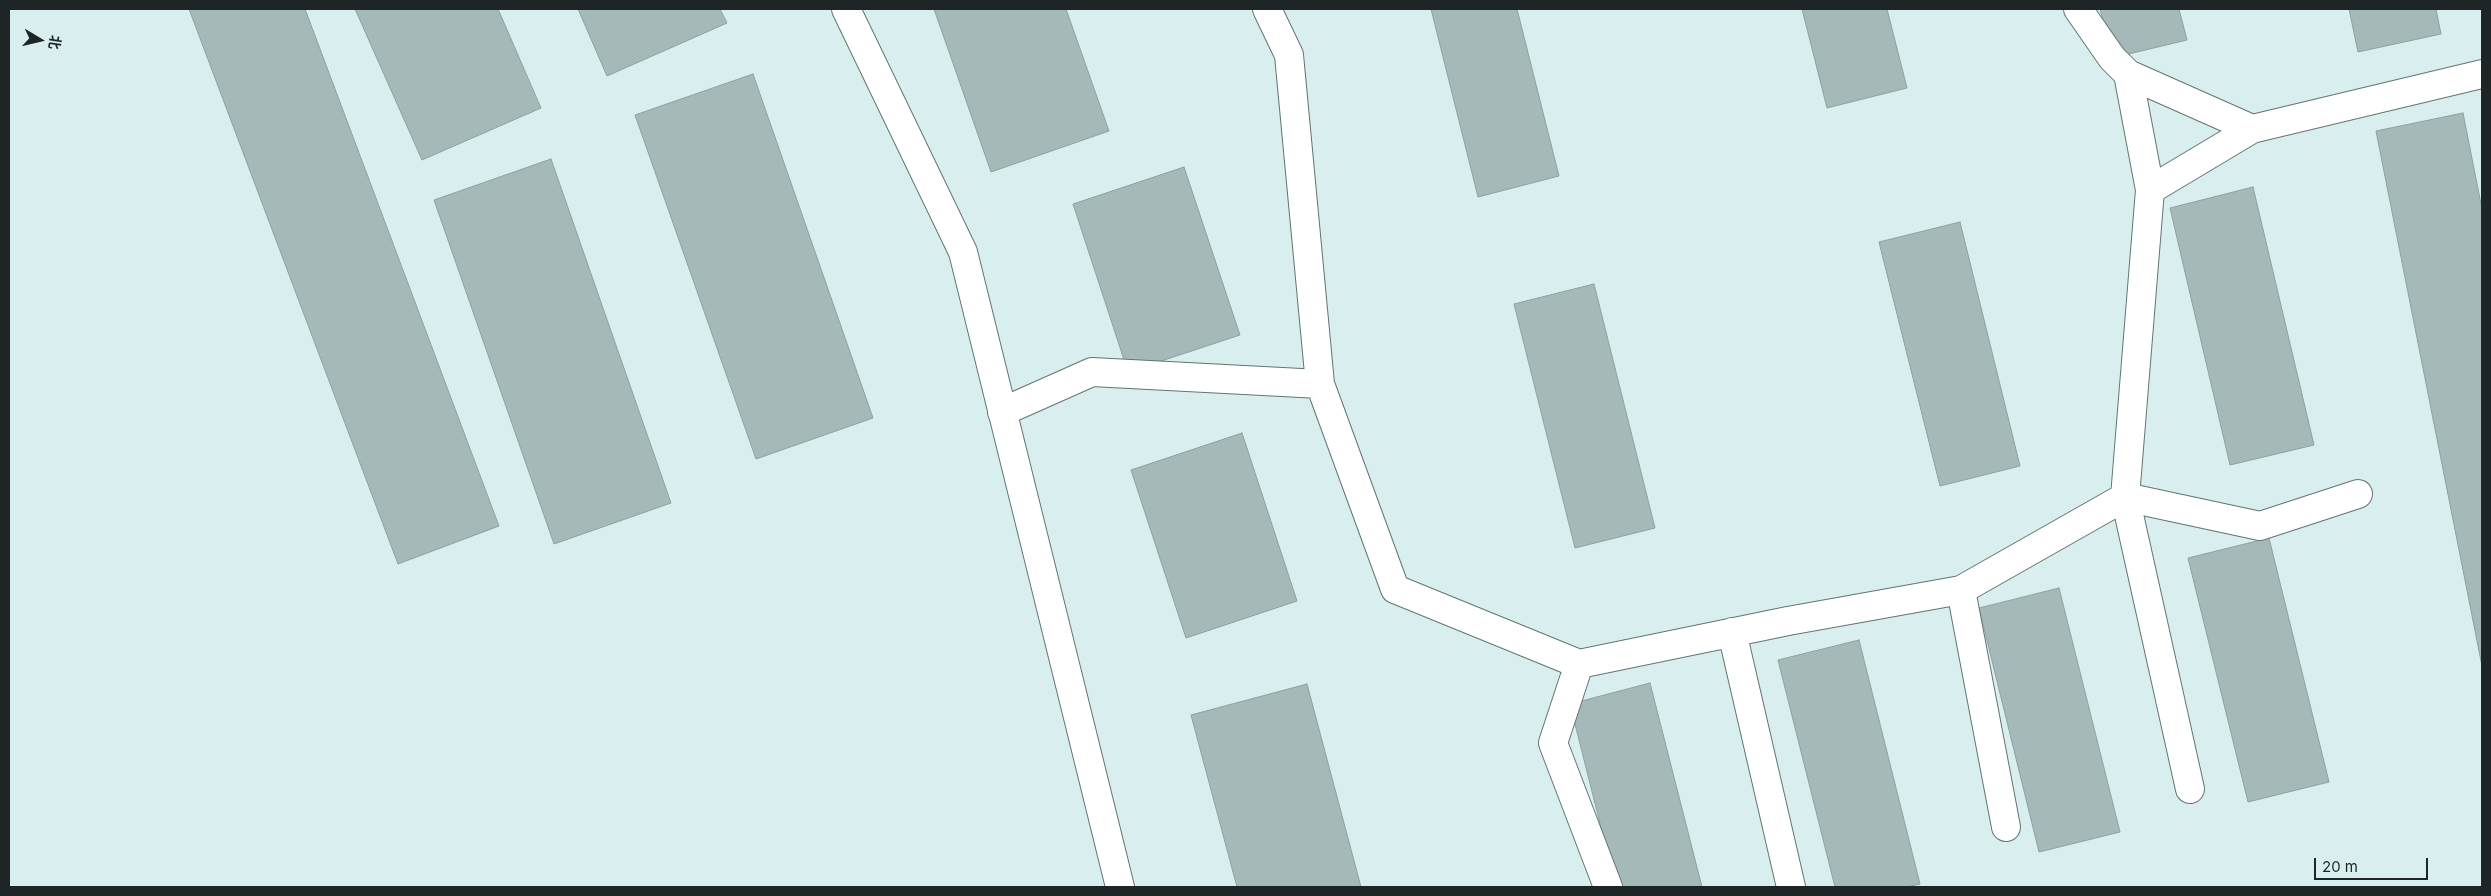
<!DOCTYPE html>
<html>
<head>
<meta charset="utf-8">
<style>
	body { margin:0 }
	#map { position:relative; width:2491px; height:896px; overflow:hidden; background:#d9eeef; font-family:Inter,"Noto Sans SC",sans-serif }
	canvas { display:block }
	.frame { position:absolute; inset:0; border:10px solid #1e2526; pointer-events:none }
	.north { position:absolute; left:15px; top:15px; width:50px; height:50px; -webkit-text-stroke:4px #d9eeef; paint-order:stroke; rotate:99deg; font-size:14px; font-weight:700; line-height:20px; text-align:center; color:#1e2526 }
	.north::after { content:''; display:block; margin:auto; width:18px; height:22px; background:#1e2526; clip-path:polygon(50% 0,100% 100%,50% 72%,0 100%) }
	.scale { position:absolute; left:2314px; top:858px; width:114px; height:22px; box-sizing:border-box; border:2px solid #1e2526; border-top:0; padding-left:6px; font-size:15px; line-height:18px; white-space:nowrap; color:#1e2526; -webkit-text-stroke:4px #d9eeef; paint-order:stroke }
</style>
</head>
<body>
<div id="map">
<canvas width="2491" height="896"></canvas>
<div class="frame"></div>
<div class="north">北</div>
<div class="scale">20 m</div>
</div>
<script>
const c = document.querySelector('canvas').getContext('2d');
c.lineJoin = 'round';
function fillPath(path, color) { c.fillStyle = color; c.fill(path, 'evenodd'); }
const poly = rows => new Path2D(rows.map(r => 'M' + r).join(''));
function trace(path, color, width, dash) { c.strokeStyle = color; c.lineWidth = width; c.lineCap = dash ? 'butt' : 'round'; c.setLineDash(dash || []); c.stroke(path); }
const building = poly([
	[189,9,305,9,499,526,398,564,189,9],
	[355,9,498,9,541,108,422,160,355,9],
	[578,9,720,9,727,23,607,76,578,9],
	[934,9,1066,9,1109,131,991,172,934,9],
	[1431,9,1517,9,1559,176,1478,197,1431,9],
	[1802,9,1887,9,1907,88,1827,108,1802,9],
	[2100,9,2179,9,2187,40,2112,58,2100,9],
	[2349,9,2436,9,2441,34,2358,52,2349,9],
	[753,74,873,418,756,459,635,115,753,74],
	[2463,113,2482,209,2482,666,2376,131,2463,113],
	[551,159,671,503,554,544,434,200,551,159],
	[1184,167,1240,335,1128,372,1073,204,1184,167],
	[2253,187,2314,445,2230,465,2170,208,2253,187],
	[1960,222,2020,466,1940,486,1879,242,1960,222],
	[1594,284,1655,528,1575,548,1514,304,1594,284],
	[1242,433,1297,601,1186,638,1131,470,1242,433],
	[2269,538,2329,782,2248,802,2188,558,2269,538],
	[2059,588,2120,832,2039,852,1979,608,2059,588],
	[1859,640,1920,884,1906,887,1835,887,1778,660,1859,640],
	[1650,683,1702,887,1616,887,1570,704,1650,683],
	[1307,684,1361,887,1237,887,1191,715,1307,684]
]);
const minor = poly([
	[1267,9,1289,55,1320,384,1395,589,1579,664,1788,621,1961,590,2125,497,2150,190,2128,74,2112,58,2078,9],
	[2128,74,2252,129,2482,74],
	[2150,190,2252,129],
	[1002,412,1092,372,1320,384],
	[1961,590,2006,827],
	[1732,632,1791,887],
	[1579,664,1553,743,1608,887],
	[2190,789,2125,497,2260,526,2358,494]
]);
const tertiary = poly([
	[846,9,963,252,1120,887]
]);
fillPath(building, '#a5b9b9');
trace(building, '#8da1a1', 1);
trace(minor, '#627575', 30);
trace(tertiary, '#627575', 30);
trace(minor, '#fff', 28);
trace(tertiary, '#fff', 28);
</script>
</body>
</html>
